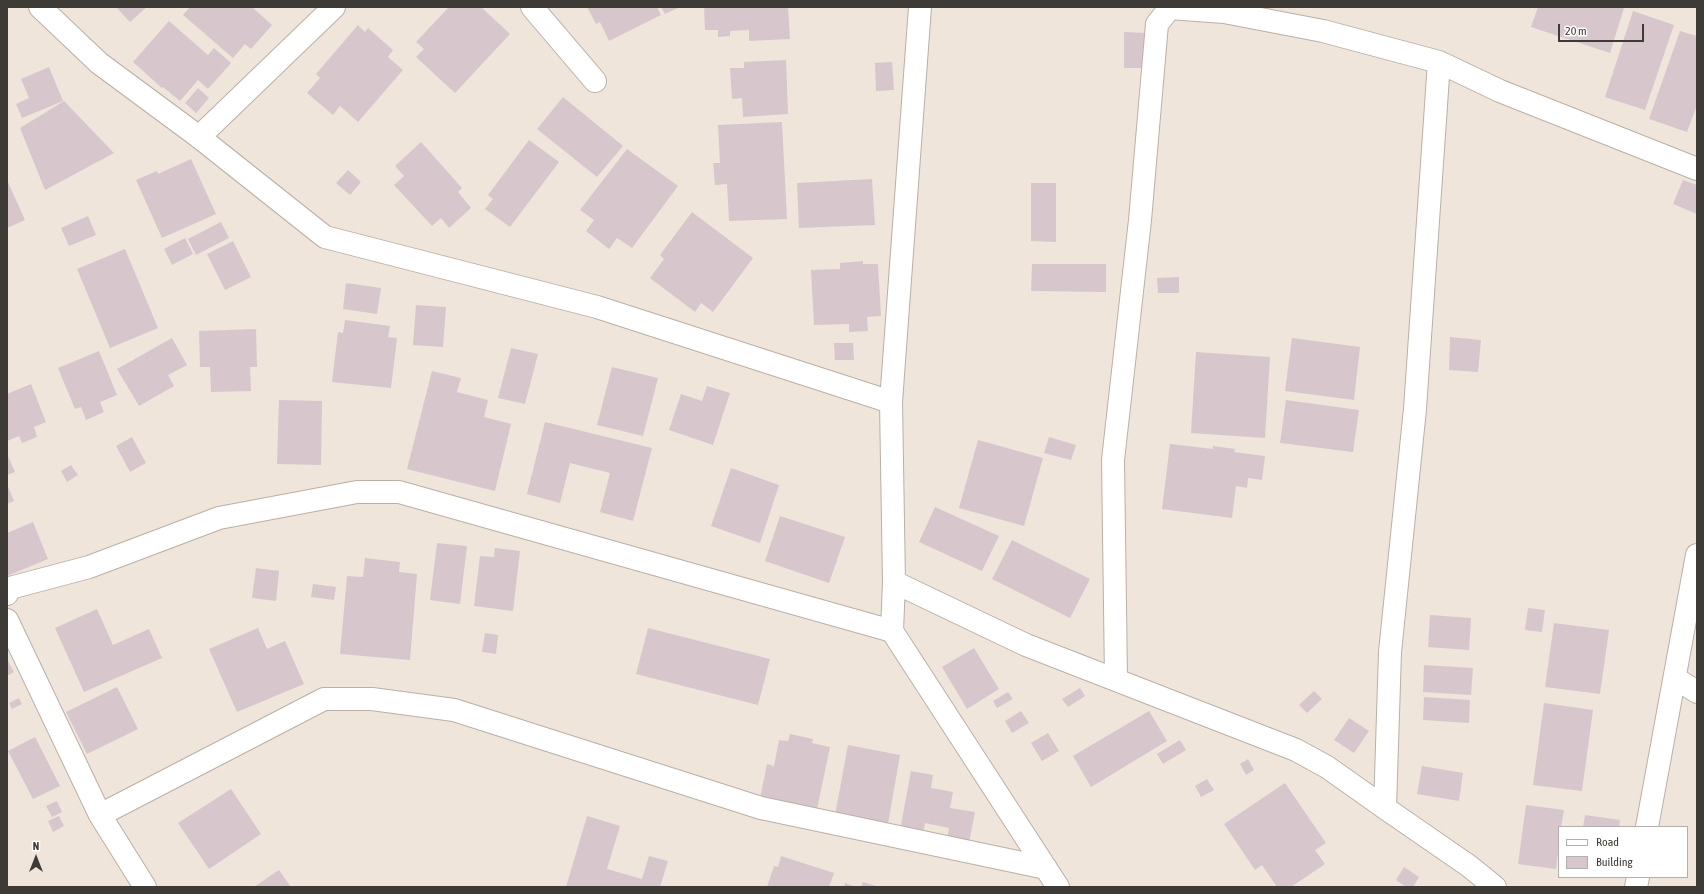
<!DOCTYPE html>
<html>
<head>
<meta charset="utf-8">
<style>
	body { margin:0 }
	#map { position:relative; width:1704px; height:894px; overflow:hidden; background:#efe5da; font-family:"Asap Condensed",sans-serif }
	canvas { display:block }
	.frame { position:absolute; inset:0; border:8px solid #3e3a35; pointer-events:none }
	.legend { position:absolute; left:1558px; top:826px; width:130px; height:52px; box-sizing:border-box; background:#fff; border:1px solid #b2b0ae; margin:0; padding:5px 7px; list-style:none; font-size:12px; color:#3e3a35 }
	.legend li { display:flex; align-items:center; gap:8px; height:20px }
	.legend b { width:20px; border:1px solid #b2b0ae }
	.north { position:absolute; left:16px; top:838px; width:40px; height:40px; -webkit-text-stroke:3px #fff; paint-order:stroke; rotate:0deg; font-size:11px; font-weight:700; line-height:16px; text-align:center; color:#3e3a35 }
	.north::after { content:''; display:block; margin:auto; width:14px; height:18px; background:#3e3a35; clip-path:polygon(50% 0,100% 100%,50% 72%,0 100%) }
	.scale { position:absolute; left:1558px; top:24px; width:86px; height:18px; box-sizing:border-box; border:2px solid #3e3a35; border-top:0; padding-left:5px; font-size:12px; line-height:14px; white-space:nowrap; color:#3e3a35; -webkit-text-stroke:3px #fff; paint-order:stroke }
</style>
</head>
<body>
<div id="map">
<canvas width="1704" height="894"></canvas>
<div class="frame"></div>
<ul class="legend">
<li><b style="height:5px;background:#fff"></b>Road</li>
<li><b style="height:11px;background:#d7c7cc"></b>Building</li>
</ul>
<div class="north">N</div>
<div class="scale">20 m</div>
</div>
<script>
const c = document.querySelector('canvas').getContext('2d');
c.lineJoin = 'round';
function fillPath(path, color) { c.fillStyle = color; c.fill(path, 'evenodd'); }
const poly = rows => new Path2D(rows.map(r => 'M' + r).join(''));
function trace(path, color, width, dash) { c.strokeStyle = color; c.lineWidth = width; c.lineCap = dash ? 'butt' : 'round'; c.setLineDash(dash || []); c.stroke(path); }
const building = poly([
	[116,7,147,7,130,22],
	[190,7,252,7,272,25,251,49,245,44,233,58,183,15],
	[449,7,481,7,510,34,455,93,416,57,424,49,416,42],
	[587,7,657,7,661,15,609,41,600,22,596,24],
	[661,7,680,7,665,14],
	[704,7,788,7,790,39,749,41,749,30,730,31,730,36,718,37,718,30,705,30],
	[1538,7,1622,7,1624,8,1610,53,1531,27],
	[1633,11,1674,25,1645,110,1605,97],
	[169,21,208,55,214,48,231,63,208,89,198,80,180,101,163,87,162,88,133,62],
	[358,25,365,32,368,28,393,50,388,57,403,70,358,122,340,106,333,115,307,93,320,78,316,74],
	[1680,31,1697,36,1697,105,1687,132,1649,119],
	[1124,32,1146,33,1145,68,1124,68],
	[786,60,788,114,743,117,742,98,732,99,730,68,744,68,744,62],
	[892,62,894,90,876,91,875,63],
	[49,67,63,101,22,118,16,104,29,98,21,79],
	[198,88,209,98,196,113,185,103],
	[563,97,623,146,597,177,537,129],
	[64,101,114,153,45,190,20,128],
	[782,122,787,219,729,221,727,184,715,185,713,163,720,163,718,125],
	[529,140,559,162,510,227,485,209,493,199,488,195],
	[421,142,462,188,458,192,471,208,449,228,441,218,432,226,394,185,404,176,395,166],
	[627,149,678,186,632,248,617,238,609,249,586,231,594,220,580,210],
	[191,159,216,214,162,238,136,180,157,171,158,174],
	[348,170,361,182,350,195,336,183],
	[872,179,875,225,799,228,797,183],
	[7,180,25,220,7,228],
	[1683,180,1697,185,1697,214,1673,204],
	[1031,183,1056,183,1056,242,1031,241],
	[692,212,753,258,713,312,701,303,695,312,650,278,664,259,660,255],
	[88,216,96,235,69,246,61,228],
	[221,222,229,238,196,255,188,239],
	[185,238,193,254,172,265,164,249],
	[233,241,251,277,225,290,207,254],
	[125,249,158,328,110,348,77,269],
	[863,261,863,264,878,264,881,316,867,317,868,331,849,332,849,324,814,325,811,270,840,269,840,263],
	[1032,264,1106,264,1106,292,1031,291],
	[1179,277,1179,293,1158,293,1157,278],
	[346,283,381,288,377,314,343,309],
	[416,305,446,307,443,347,413,345],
	[345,320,390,326,388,337,397,338,391,388,332,382,338,332,343,333],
	[256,329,257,367,250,367,251,391,211,392,210,367,200,367,199,331],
	[1450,337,1481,340,1478,372,1449,370],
	[172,338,187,365,168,375,174,386,139,406,117,369],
	[1292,338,1360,347,1354,400,1285,391],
	[834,343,853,343,854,360,835,360],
	[511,348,538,354,525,404,498,398],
	[99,351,117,395,100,402,104,412,86,420,81,407,75,409,58,368],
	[1196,352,1270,357,1265,438,1191,433],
	[612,367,658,378,643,436,597,425],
	[432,371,461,378,457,392,488,400,484,417,511,424,495,491,407,469],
	[31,384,46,422,34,427,37,437,22,443,19,436,7,441,7,394],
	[707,386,730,393,713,445,669,430,681,394,702,401],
	[279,400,322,401,321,465,277,464],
	[1286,400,1359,410,1353,452,1280,443],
	[545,422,652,448,633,521,600,512,610,473,570,463,560,503,527,494],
	[132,437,146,463,130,472,116,446],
	[1049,437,1076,445,1071,460,1044,453],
	[978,440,1043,458,1024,526,959,508],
	[1170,444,1213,449,1213,446,1235,449,1234,452,1265,456,1262,480,1248,478,1247,488,1236,486,1232,518,1162,509],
	[7,454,15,472,7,475],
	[71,465,78,475,67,482,61,471],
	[731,468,779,485,760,543,711,526],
	[7,484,14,501,7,504],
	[935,507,999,536,982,571,919,542],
	[780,516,845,537,829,583,765,561],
	[33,522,48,559,7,576,7,533],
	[1012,540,1090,579,1070,618,992,579],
	[437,543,467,546,460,604,430,600],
	[495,548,520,551,513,611,474,606,480,556,494,557],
	[365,558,400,562,399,572,417,574,410,660,340,654,347,576,363,577],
	[256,568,279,571,276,601,252,598],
	[313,584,336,587,334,600,311,597],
	[1528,608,1545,610,1542,632,1525,630],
	[97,609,113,645,149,629,162,658,84,692,55,628],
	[1430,615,1471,618,1469,650,1428,647],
	[1554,623,1609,630,1600,694,1545,687],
	[258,628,267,649,285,641,304,684,237,712,209,649],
	[648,628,770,659,758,705,636,674],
	[485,633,498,635,496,654,482,652],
	[974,648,999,689,967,709,942,667],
	[7,659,14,672,7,676],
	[1424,665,1473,668,1471,695,1423,692],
	[117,687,138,729,87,754,66,712],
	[1080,688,1085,696,1068,707,1062,699],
	[1314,691,1322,699,1307,713,1299,705],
	[1008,692,1013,699,997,708,993,701],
	[1424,697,1470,700,1469,723,1423,720],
	[19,698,22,704,12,709,9,703],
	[1544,703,1593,710,1582,791,1533,785],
	[1021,711,1029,723,1012,733,1005,721],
	[1149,711,1167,741,1091,787,1073,756],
	[1349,718,1369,731,1354,753,1334,740],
	[1048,733,1059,751,1042,761,1031,743],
	[790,734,813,739,812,743,830,747,817,809,760,798,767,764,774,766,779,740,788,741],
	[35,737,60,786,33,799,8,751],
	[1180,740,1186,750,1163,764,1157,754],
	[848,745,900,755,888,824,835,815],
	[1248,759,1254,770,1246,775,1240,764],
	[1422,766,1463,773,1459,801,1417,794],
	[911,771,933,775,931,788,953,792,950,808,975,812,969,843,947,839,949,828,925,823,923,835,900,830],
	[1207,779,1214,790,1201,797,1195,786],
	[1285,783,1326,843,1315,850,1325,864,1291,887,1277,887,1262,865,1255,870,1224,824],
	[231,789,261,834,209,869,178,823],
	[57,801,62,812,52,817,46,806],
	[1526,805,1564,810,1561,827,1559,827,1559,845,1556,869,1518,864],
	[1585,815,1620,820,1619,827,1583,827],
	[59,816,64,826,53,832,48,821],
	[587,816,620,826,607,869,642,879,649,856,668,861,660,887,566,887],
	[781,856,834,873,829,887,767,887,774,866,778,867],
	[1404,867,1419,877,1413,887,1406,887,1396,880],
	[279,870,291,887,254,887],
	[863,882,879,887,861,887],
	[845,883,856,887,844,887]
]);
const minor = poly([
	[40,7,99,63,199,137,325,237,597,307,891,402],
	[532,7,595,81],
	[920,7,891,402,894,582,892,631,1058,887],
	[199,137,334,7],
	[894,582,1026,645,1296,750,1327,767,1385,808,1469,866,1495,887],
	[7,594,10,588,89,567,219,518,357,492,399,492,892,631],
	[7,620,100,815,145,887],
	[1675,678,1697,692],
	[1116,679,1113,460,1140,220,1157,24,1170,8,1224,12,1323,31,1439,62,1500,91,1697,169],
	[1385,808,1390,652,1415,409,1439,62],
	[100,815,324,699,372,699,454,710,761,808,1046,868],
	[1647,827,1697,555],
	[1636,887,1638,877]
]);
fillPath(building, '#d7c7cc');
trace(minor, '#bab0a5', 24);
trace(minor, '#fff', 22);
</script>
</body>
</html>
